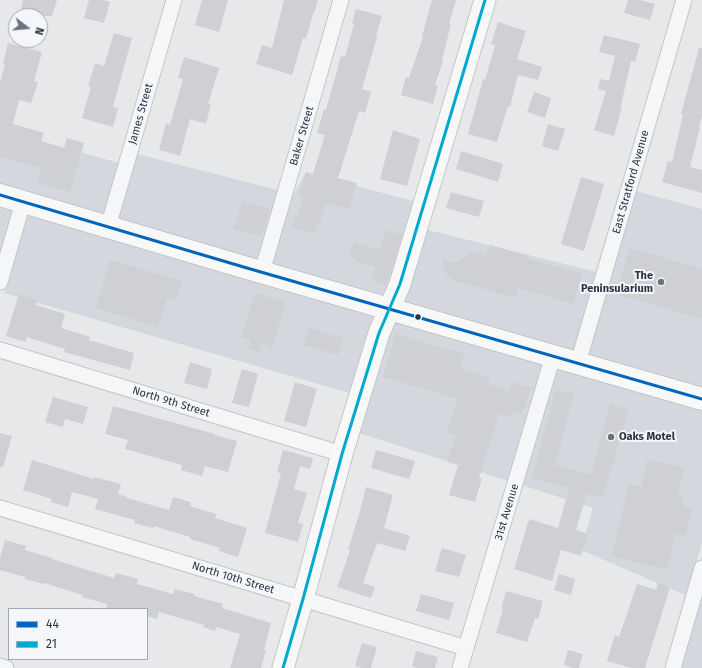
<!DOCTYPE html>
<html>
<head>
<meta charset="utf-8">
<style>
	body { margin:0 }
	#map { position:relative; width:702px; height:668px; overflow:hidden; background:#e6e8ea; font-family:"Fira Sans",sans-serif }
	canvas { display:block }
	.legend { position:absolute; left:8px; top:608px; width:140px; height:52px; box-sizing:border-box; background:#f4f6f9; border:1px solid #a4a8b1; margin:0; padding:5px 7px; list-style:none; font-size:12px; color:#2b3445 }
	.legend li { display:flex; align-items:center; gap:8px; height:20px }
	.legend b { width:20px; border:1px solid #a4a8b1 }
	.north { position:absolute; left:8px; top:8px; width:40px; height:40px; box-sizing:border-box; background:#f4f6f9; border:1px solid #a4a8b1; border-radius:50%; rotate:106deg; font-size:11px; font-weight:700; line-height:16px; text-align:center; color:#2b3445 }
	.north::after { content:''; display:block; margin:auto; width:14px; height:18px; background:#6c737f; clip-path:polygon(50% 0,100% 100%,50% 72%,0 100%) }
</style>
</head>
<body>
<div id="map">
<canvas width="702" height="668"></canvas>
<ul class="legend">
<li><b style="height:5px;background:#0065bd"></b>44</li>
<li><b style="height:5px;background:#00a9ce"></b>21</li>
</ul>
<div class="north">N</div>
</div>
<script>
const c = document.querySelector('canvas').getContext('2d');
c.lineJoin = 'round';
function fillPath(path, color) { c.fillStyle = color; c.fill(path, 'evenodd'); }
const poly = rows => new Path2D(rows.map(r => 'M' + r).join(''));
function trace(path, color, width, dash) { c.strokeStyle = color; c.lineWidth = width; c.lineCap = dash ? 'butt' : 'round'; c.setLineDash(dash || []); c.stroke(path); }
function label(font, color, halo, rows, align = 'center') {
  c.font = font + ' "Fira Sans",sans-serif'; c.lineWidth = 4; c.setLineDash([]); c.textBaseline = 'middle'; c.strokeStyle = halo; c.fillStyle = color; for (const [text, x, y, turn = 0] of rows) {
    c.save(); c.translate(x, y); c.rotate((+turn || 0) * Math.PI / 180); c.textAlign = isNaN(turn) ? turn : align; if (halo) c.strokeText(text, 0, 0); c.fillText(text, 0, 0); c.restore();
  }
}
const built = poly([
	[0,130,119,163,103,219,0,189],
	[137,154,278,190,257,264,117,223],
	[306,172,416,202,384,301,271,268,292,194,294,194],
	[636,191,702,209,702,392,587,359],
	[0,202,14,206,0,256],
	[29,211,379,313,353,394,4,293],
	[424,229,597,272,573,355,399,305],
	[393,317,544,360,508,481,356,432],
	[558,364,702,405,702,543,665,668,685,595,581,550,593,508,522,485],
	[702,595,702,668,680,668]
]);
const building = poly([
	[23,0,57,0,52,16,19,16],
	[89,0,103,0,110,2,104,23,84,18],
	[202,0,228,0,219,32,195,25],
	[284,0,318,0,315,11,314,11,306,39,303,38,292,75,256,64,262,45,272,48],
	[432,0,456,0,449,24,451,24,442,60,443,61,435,85,438,86,433,104,401,95,406,77,409,78,423,37,422,36],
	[628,0,640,0,655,4,650,20,624,13],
	[356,9,382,16,376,36,377,37,362,89,371,92,365,113,359,111,338,178,357,183,349,209,330,204,330,205,326,204,320,223,318,222,315,234,292,228,295,217,297,218,303,197,299,196,306,172,313,174,325,135,317,133,324,109,326,110,341,56,345,57,354,24,352,23],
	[498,22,526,31,517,59,542,67,538,80,518,75,510,107,508,106,497,142,468,134,478,98,483,79,485,80,495,45,491,44],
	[114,33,132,38,113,107,118,108,113,127,82,118,91,87,88,86,95,63,104,66],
	[604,35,640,44,635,62,631,61,621,105,622,106,614,136,594,130,606,91,598,89,600,79,609,81,615,56,599,52],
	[8,43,42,52,34,81,38,82,31,103,19,100,13,124,44,133,41,141,64,148,67,138,84,143,70,192,37,183,41,168,0,157,0,83,5,64,3,63],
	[699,48,702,48,702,116,699,127,700,128,690,167,702,170,702,193,662,182,668,161,672,162,683,115,681,114],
	[184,57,219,68,208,104,211,104,206,124,190,119,180,156,159,150,166,123,170,125,183,79,178,78],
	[534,92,551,98,545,118,527,112],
	[548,124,565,129,558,151,542,146],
	[393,130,420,139,407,186,380,179],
	[461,151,503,164,498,182,456,169],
	[581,177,604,184,584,251,561,244],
	[451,192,484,201,479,217,446,208],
	[242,201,270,209,262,236,234,229],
	[386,230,402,235,386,285,371,280,375,267,355,261,356,258,349,257,354,242,380,250],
	[490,245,528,256,527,258,582,274,573,304,518,288,515,298,453,280,448,276,443,268,443,259,454,263,472,252,486,256],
	[630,248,702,269,702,319,616,294],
	[110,260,182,281,176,301,167,298,158,327,96,308],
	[255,293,286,303,272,347,262,343,259,352,248,349,251,340,241,337],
	[19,294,38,300,36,305,65,314,61,328,90,337,89,340,134,353,130,370,64,352,65,349,27,337,25,342,6,336],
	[309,328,343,338,338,355,303,345],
	[395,334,464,354,460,369,490,377,488,384,509,391,512,382,531,388,522,415,513,412,511,417,499,413,479,478,482,478,475,502,449,495,458,465,447,462,456,435,447,432,458,399,383,377],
	[190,362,212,369,207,389,184,383],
	[242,369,258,374,249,407,232,403],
	[295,382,317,389,306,427,284,421],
	[556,389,574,394,555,465,591,475,610,404,629,410,603,497,587,493,576,530,588,534,581,556,561,550,552,581,514,569,529,519,558,528,569,488,532,478],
	[53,397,88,407,83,424,65,419,63,427,45,422],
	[113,406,215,434,214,435,237,441,228,472,205,466,202,476,181,470,182,465,125,449,128,440,105,434],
	[0,433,12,436,3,467,0,467],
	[283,450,313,458,310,469,300,466,294,489,307,493,298,523,303,524,298,542,265,533,281,473,277,472],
	[376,450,415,461,409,479,371,468],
	[32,460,94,479,94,477,121,484,118,494,127,497,127,498,169,510,173,497,191,502,190,506,216,514,215,518,247,528,238,557,219,551,220,548,190,539,190,537,154,526,153,528,134,523,135,520,95,509,98,499,72,492,68,507,51,502,52,499,23,490],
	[647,460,684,467,678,496,684,497,682,506,692,509,685,536,675,533,667,569,612,557,629,484,642,487],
	[366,487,393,495,384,528,410,536,405,551,377,543,363,583,375,587,371,598,337,587,350,551,348,550,360,511],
	[5,540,26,546,25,550,52,558,52,559,114,578,116,573,138,579,137,584,173,594,175,589,194,594,194,596,223,604,222,608,271,623,264,650,266,650,261,668,230,668,240,634,216,627,215,631,203,627,204,625,159,612,157,619,147,616,147,609,106,609,107,604,82,597,83,595,44,583,44,584,25,579,25,577,0,570,0,558],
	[442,548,466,555,459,577,435,571],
	[559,574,575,579,571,595,554,590],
	[658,583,670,587,645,668,632,668,607,661,615,635,619,637,637,584,656,590],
	[506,591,543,601,538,619,535,618,527,642,496,633,503,609,501,609],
	[421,594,454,603,449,620,416,611],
	[362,643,377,647,371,668,362,668,355,666],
	[568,650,583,654,579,668,573,668,564,665],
	[416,651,438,657,435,668,417,668,412,666]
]);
const street = poly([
	[108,227,174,0],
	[262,272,341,0],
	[0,282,23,202],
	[0,350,342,454],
	[578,363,684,0],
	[0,508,466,648],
	[0,666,6,668],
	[460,668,553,356],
	[673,668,702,568]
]);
const secondary = poly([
	[283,668,303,599,342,454,379,333,400,284,485,0]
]);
const primary = poly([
	[0,195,247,268,702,399]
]);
const bus1 = poly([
	[0,195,247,268,702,399]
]);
const bus2 = poly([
	[283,668,303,599,342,454,379,333,400,284,485,0]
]);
const markers = [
	[661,282,4,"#6c737f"],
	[418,317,3.5,"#2b3445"],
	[611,437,4,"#6c737f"]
];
const streetNames = [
	["James Street",141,114,-74],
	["Baker Street",302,136,-74],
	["East Stratford Avenue",631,182,-74],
	["North 9th Street",171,402,17],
	["31st Avenue",507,512,-73],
	["North 10th Street",233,578,17]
];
const poiNames = [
	["The",653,276],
	["Peninsularium",653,289],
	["Oaks Motel",619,437,"left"]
];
fillPath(built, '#d4d7dd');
fillPath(building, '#ced0d3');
trace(street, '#c4c6c8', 17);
trace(secondary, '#c4c6c8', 23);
trace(primary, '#c2c5c8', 24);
trace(street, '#f5f6f7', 15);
trace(secondary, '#f8f8f8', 21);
trace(primary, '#f8f8f8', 22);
trace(bus1, '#0065bd', 3);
trace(bus2, '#00a9ce', 3);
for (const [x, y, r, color] of markers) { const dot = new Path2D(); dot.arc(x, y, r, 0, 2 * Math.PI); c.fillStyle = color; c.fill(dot); trace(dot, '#f4f6f9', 1.5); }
label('11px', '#2b3445', '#f4f6f9', streetNames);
label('bold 11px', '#2b3445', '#f4f6f9', poiNames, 'right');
</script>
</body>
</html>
